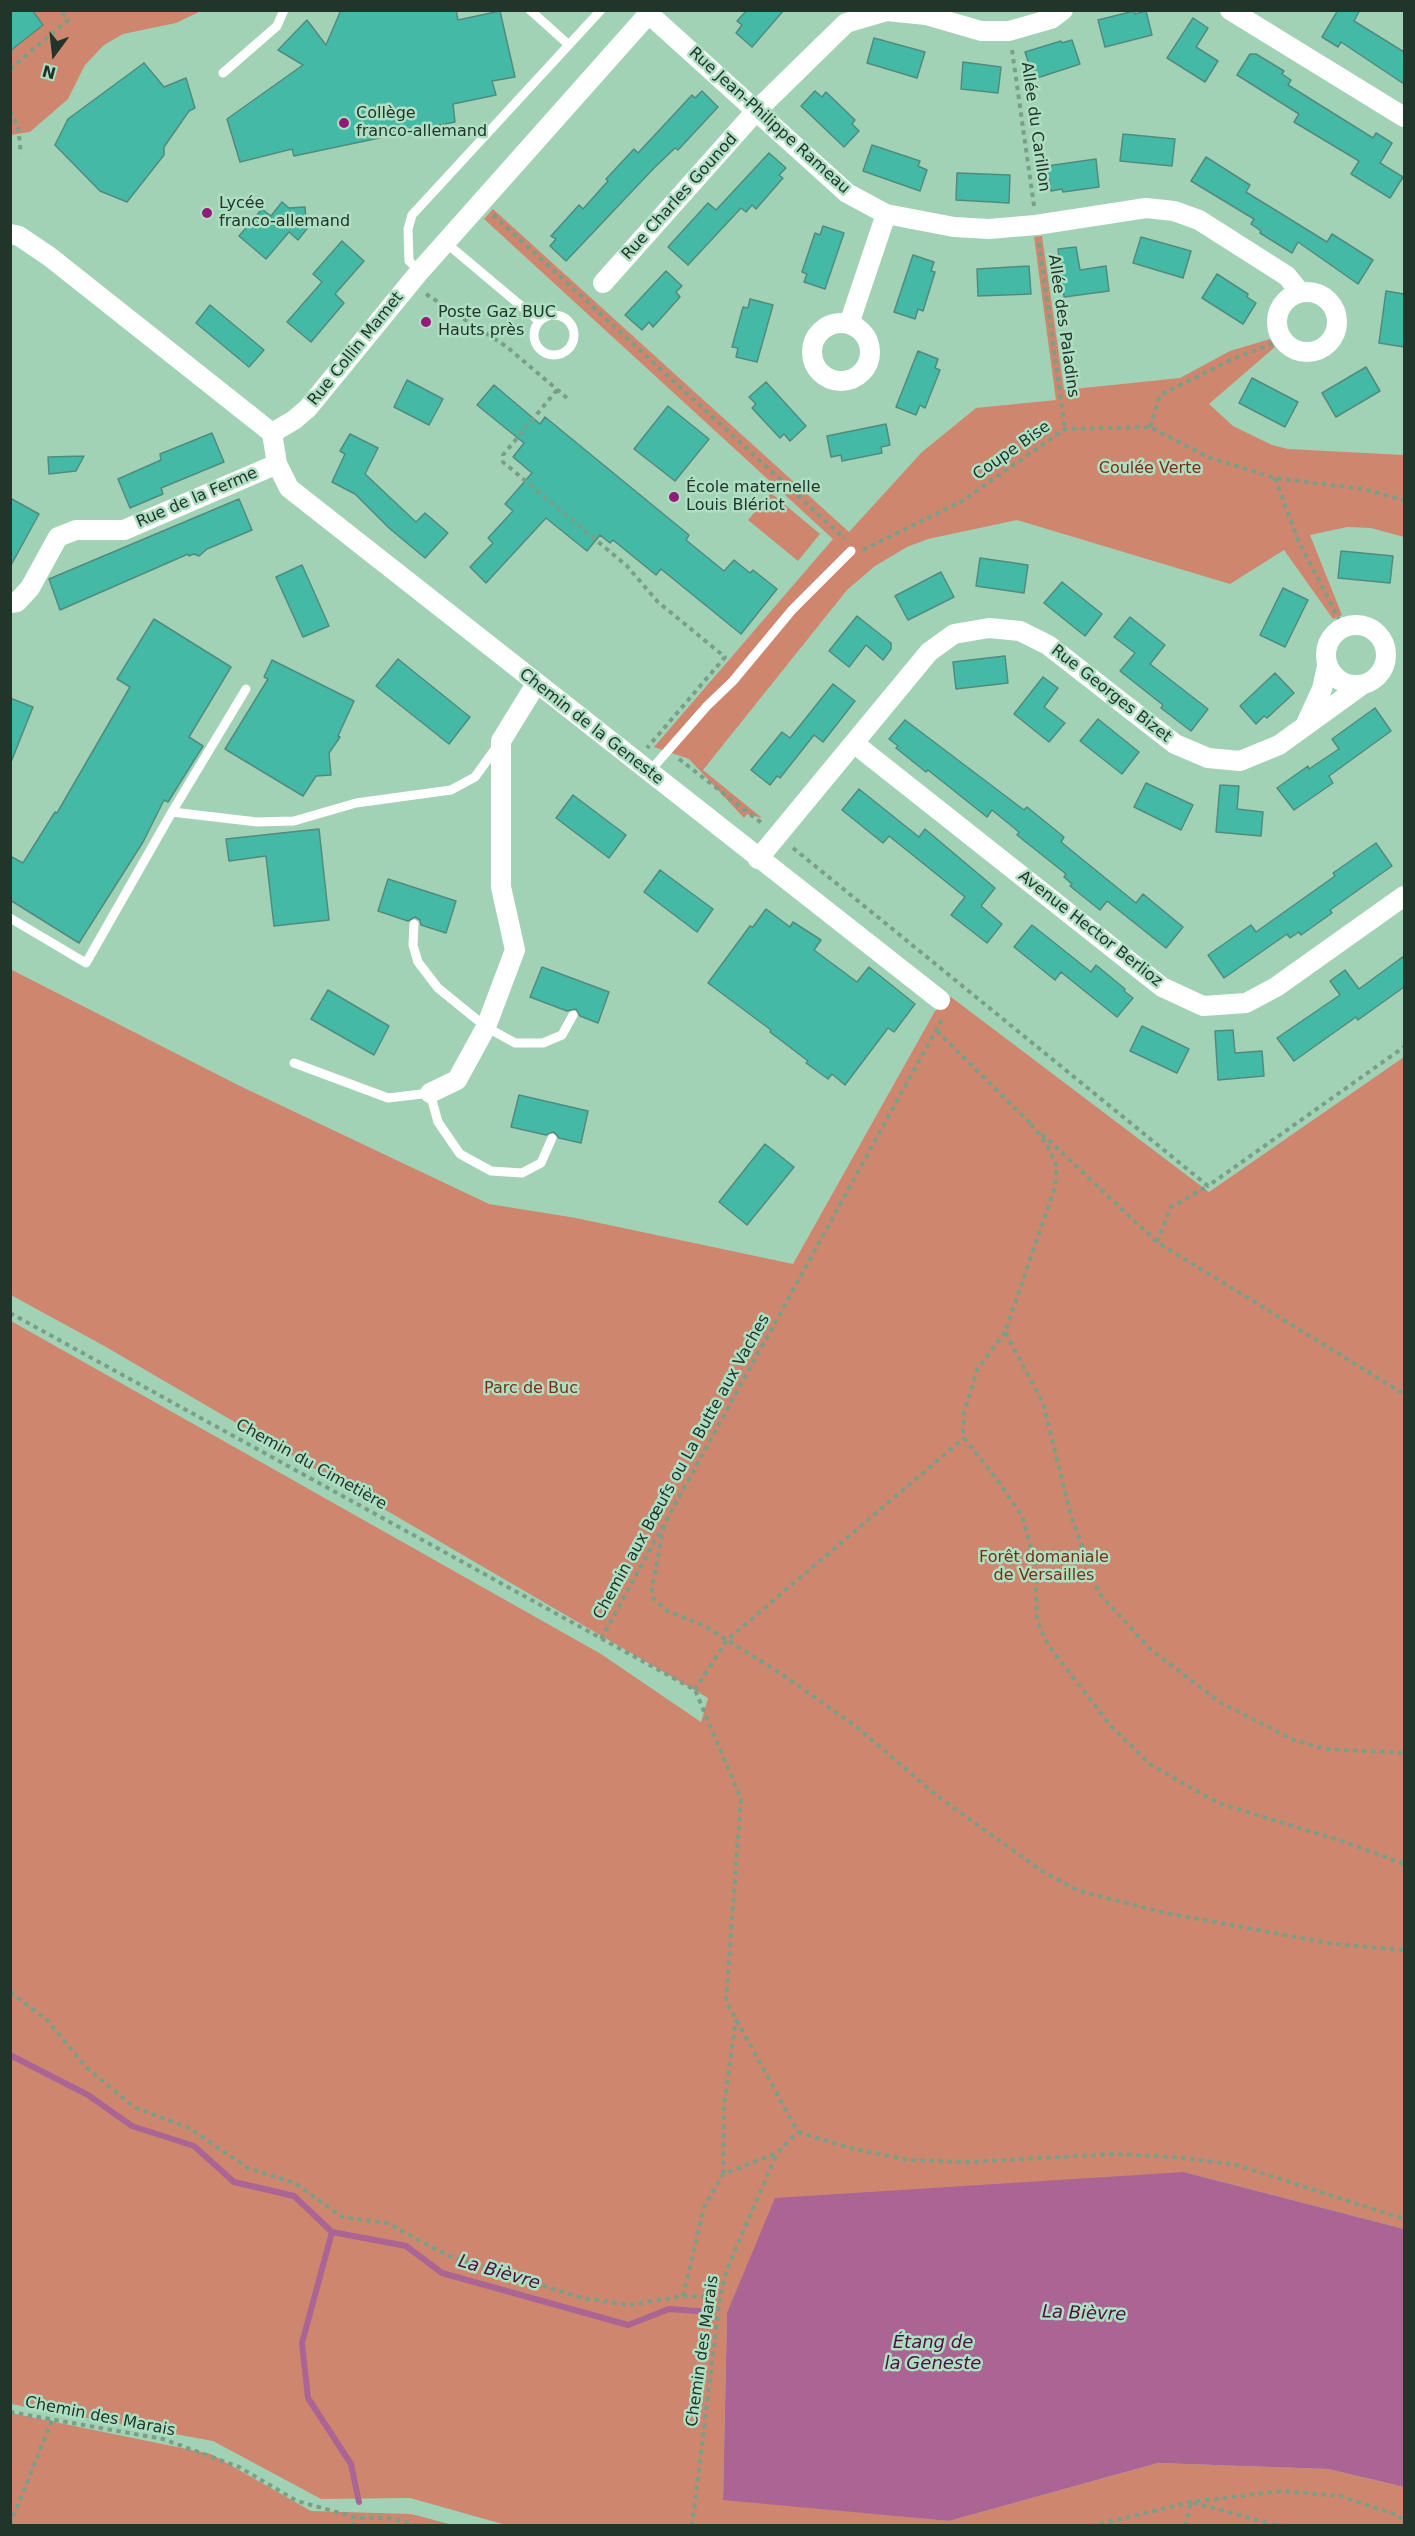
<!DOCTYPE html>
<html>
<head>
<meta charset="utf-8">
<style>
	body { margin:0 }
	#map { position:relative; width:1415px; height:2536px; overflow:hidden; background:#a2d2b6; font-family:"DejaVu Sans",sans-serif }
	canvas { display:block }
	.frame { position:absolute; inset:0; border:12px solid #22352a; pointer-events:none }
	.north { position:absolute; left:24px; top:24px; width:60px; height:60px; -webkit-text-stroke:4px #afdfc3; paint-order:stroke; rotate:195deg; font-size:16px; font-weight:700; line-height:24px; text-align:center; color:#22352a }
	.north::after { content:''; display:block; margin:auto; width:21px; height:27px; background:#22352a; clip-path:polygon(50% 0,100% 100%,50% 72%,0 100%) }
</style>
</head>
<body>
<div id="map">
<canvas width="1415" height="2536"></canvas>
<div class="frame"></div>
<div class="north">N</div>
</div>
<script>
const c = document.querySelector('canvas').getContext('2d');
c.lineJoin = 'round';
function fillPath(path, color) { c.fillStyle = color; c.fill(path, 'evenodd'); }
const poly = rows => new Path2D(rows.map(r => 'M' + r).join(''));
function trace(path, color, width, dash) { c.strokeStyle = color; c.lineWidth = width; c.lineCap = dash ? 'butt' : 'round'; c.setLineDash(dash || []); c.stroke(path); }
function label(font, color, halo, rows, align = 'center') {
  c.font = font + ' "DejaVu Sans",sans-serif'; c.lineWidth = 5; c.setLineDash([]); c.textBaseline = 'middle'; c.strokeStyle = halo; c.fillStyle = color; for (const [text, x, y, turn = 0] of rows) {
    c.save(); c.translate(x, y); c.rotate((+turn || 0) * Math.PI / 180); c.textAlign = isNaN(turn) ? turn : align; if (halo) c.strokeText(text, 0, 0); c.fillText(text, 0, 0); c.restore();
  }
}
const green = poly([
	[10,11,201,11,176,23,123,34,104,45,85,65,68,99,30,132,11,135],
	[493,209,849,532,922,452,976,408,1056,400,1034,237,1042,236,1064,390,1180,378,1230,351,1270,339,1275,347,1209,404,1233,426,1272,445,1288,449,1404,455,1404,537,1371,528,1347,527,1310,535,1342,615,1333,619,1284,550,1230,584,1017,520,928,539,907,547,875,566,847,590,703,770,762,818,747,814,744,818,689,759,654,747,833,539,484,219],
	[771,493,820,534,798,561,748,520],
	[10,969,240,1086,489,1204,576,1218,793,1264,935,1011,951,997,1209,1192,1404,1057,1404,2229,1184,2172,727,2313,723,2499,949,2521,1158,2463,1328,2469,1404,2487,1404,2525,506,2525,410,2498,321,2499,213,2441,11,2404,11,1321,601,1654,701,1722,708,1698,106,1347,11,1295],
	[11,2413,211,2454,311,2511,411,2514,453,2525,11,2525]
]);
const water = poly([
	[1184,2172,1404,2229,1404,2487,1328,2469,1158,2463,949,2521,723,2500,727,2313,775,2198]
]);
const stream = poly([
	[10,2055,88,2095,132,2126,194,2146,234,2182,294,2196,332,2232,406,2246,442,2273,628,2325,669,2309,712,2312],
	[332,2232,302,2343,308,2398,351,2464,359,2502]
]);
const building = poly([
	[10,10,32,10,43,25,10,51,10,10],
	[341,10,456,10,458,20,500,11,515,77,492,81,496,95,453,104,455,122,294,156,292,149,240,162,227,119,303,65,278,50,307,20,326,45,341,10],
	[747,10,784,10,752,47,736,33,742,25,737,21,747,10],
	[1338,10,1360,10,1354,21,1404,52,1404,84,1341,42,1338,47,1322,37,1338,10],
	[1134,11,1135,14,1146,11,1152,35,1105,47,1098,20,1134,11],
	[1193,18,1208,28,1196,47,1218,61,1205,82,1167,58,1193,18],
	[874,38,925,52,917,78,867,63,874,38],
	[1072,40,1080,64,1034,79,1025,52,1061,41,1062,43,1072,40],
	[1250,54,1256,54,1284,71,1282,74,1291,80,1288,85,1373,138,1376,133,1392,143,1380,163,1403,177,1390,198,1351,174,1359,161,1294,122,1299,114,1237,75,1250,54],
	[963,62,1001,67,998,93,961,89,963,62],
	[144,63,164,87,186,78,195,108,189,111,164,147,164,155,127,202,100,191,55,145,68,119,144,63],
	[702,91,718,107,678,150,675,148,654,168,566,261,550,246,556,239,551,236,579,205,583,209,608,181,606,179,634,149,638,153,692,95,695,98,702,91],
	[815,91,822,97,826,92,855,120,852,124,859,131,844,147,801,106,815,91],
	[1123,134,1175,139,1172,166,1120,161,1123,134],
	[872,145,920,161,918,166,927,170,920,191,863,171,872,145],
	[769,153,786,168,779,175,783,178,756,209,752,205,746,212,741,208,688,265,668,247,708,203,716,210,769,153],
	[1206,157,1250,185,1246,192,1327,242,1332,234,1373,260,1358,284,1298,242,1292,253,1260,233,1261,231,1251,224,1254,219,1191,181,1206,157],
	[1096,159,1099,187,1063,192,1062,189,1051,191,1047,166,1096,159],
	[957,173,1010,175,1009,203,956,200,957,173],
	[282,202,289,208,305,207,306,221,310,225,298,240,289,232,266,259,239,236,262,209,271,216,282,202],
	[823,226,844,233,825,289,804,282,807,274,802,272,815,233,820,235,823,226],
	[1141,237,1191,251,1183,278,1133,263,1141,237],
	[342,241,364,261,335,294,344,303,311,342,287,322,322,282,313,274,342,241],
	[1076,247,1080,270,1106,266,1109,291,1064,297,1058,249,1076,247],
	[913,255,934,262,931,271,935,272,923,311,918,309,915,319,894,312,913,255],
	[1029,266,1031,294,978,296,977,269,1029,266],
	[666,271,682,286,676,292,680,297,653,327,649,322,642,330,625,315,666,271],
	[1217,274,1248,294,1247,297,1256,303,1243,324,1202,298,1217,274],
	[1386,291,1404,294,1404,347,1379,343,1386,291],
	[750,299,773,305,757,362,736,357,738,348,732,347,743,307,748,308,750,299],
	[210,305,264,350,249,367,196,323,210,305],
	[918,351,938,359,935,368,940,370,925,408,920,405,916,415,896,407,918,351],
	[1366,367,1380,391,1336,417,1322,393,1366,367],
	[1252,378,1298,402,1285,427,1239,403,1252,378],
	[407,380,443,399,429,425,394,407,407,380],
	[766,382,806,426,790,441,784,434,780,438,752,408,756,404,749,397,766,382],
	[494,385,540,424,545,417,689,535,686,540,724,571,734,560,750,573,753,570,777,589,741,634,661,569,656,575,613,540,610,543,600,535,587,551,546,518,486,583,470,567,493,543,488,538,513,511,505,504,532,473,513,457,524,443,477,405,494,385],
	[668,406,709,439,675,481,634,449,668,406],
	[886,424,890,445,881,447,882,453,842,461,841,455,831,457,827,436,886,424],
	[212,433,224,462,161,488,163,494,130,508,118,479,161,460,160,454,212,433],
	[350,434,378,448,365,474,416,522,425,513,448,533,425,558,389,528,355,494,332,482,345,454,340,451,350,434],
	[84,456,76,471,49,474,48,457,84,456],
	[10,498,39,514,10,567,10,498],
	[239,499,252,530,207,549,199,556,194,554,189,556,188,554,60,610,49,579,239,499],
	[1341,551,1393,556,1390,583,1338,578,1341,551],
	[980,558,1028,565,1024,593,976,586,980,558],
	[302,565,329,626,303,637,276,577,302,565],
	[941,572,954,597,908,620,895,596,941,572],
	[1062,582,1102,614,1085,636,1044,603,1062,582],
	[1283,588,1308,600,1285,647,1260,635,1283,588],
	[857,616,891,643,891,649,883,660,866,645,849,667,829,651,857,616],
	[1130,617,1165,645,1150,664,1208,709,1191,731,1161,708,1163,705,1120,671,1135,653,1114,637,1130,617],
	[154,619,231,667,189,737,203,746,168,802,164,800,143,842,79,943,10,900,10,856,23,863,55,812,57,813,130,687,117,679,154,619],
	[1005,656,1008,683,956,689,953,662,1005,656],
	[398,659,470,717,449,744,376,686,398,659],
	[272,660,354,701,338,736,340,737,329,753,331,775,316,776,303,796,225,749,268,679,264,677,272,660],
	[1275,673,1294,693,1267,718,1264,716,1256,724,1240,706,1275,673],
	[1043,677,1058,688,1044,707,1065,723,1049,742,1014,714,1043,677],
	[833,684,855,701,823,742,814,735,780,778,777,776,770,785,751,770,782,732,790,738,833,684],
	[10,698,33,707,11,762,10,762,10,698],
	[1375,708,1391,731,1329,776,1333,783,1294,810,1277,788,1308,766,1309,769,1339,749,1332,739,1375,708],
	[1098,719,1139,752,1122,774,1080,741,1098,719],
	[905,720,1024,810,1027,807,1064,837,1061,842,1136,903,1143,894,1183,927,1166,948,1107,901,1100,910,1070,886,1072,884,1064,877,1066,874,1017,835,1019,832,992,810,987,817,928,770,926,772,896,748,898,746,889,739,905,720],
	[1146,783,1193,805,1181,830,1134,807,1146,783],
	[1220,785,1239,786,1237,809,1263,812,1261,836,1216,832,1220,785],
	[859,789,919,837,925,829,995,888,981,906,1002,924,987,943,951,915,965,897,889,836,883,843,842,810,859,789],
	[573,795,626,835,609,858,556,818,573,795],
	[319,829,329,920,274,926,266,856,229,861,226,839,319,829],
	[1376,843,1392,866,1330,910,1332,913,1301,935,1299,932,1290,938,1287,934,1224,978,1208,955,1251,925,1256,932,1335,876,1333,873,1376,843],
	[660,870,713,909,697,932,644,892,660,870],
	[388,879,456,901,446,933,421,925,420,920,415,917,408,921,378,911,388,879],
	[766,909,790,927,793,922,821,940,814,950,857,982,869,967,915,1004,894,1032,888,1028,845,1085,832,1074,828,1079,806,1063,808,1061,770,1032,771,1030,708,983,750,926,753,927,766,909],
	[1032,925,1091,972,1096,965,1125,989,1124,991,1133,998,1117,1017,1061,972,1055,980,1014,947,1032,925],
	[1404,956,1404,987,1358,1020,1356,1017,1294,1061,1277,1038,1340,995,1330,981,1345,970,1359,989,1404,956],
	[542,967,609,992,598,1023,580,1016,576,1009,567,1011,530,997,542,967],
	[328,990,389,1026,374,1055,311,1019,328,990],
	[1142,1026,1189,1049,1177,1073,1130,1051,1142,1026],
	[1233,1030,1235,1053,1262,1051,1264,1076,1218,1080,1215,1031,1233,1030],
	[519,1095,588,1111,581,1143,559,1138,554,1132,546,1135,511,1127,519,1095],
	[765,1144,794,1167,747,1225,719,1202,765,1144]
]);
const path = poly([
	[1012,50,1034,206],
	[10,69,68,20,60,10],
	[10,111,18,126,21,154],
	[493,215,845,539],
	[1039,243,1065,429],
	[426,294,507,347,567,398],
	[557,390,503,455,503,462,627,566,658,602,725,657,647,748],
	[1150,427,1160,395,1233,359,1282,340],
	[1275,478,1298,540,1343,627],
	[863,550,962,501,1065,429,1150,427,1210,458,1275,478,1363,489,1404,500],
	[679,759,763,824],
	[793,848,1208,1186,1404,1047],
	[937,1031,1032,1125],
	[1031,1124,1046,1143,1057,1167,1055,1187,1005,1332,1043,1403,1071,1516,1099,1593,1150,1649,1221,1703,1294,1740,1325,1749,1404,1753],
	[1042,1134,1157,1242,1404,1394],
	[1157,1242,1171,1207,1208,1186],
	[10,1313,695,1690,741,1799,726,2001,798,2132],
	[1005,1332,977,1370,964,1413,963,1431,964,1438,998,1481,1022,1516,1035,1562,1037,1621,1048,1645,1111,1726,1151,1765,1218,1803,1348,1843,1404,1864],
	[664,1526,652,1588,653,1598,667,1611,703,1625,783,1675,858,1728,936,1795,1042,1871,1079,1891,1166,1913,1334,1944,1404,1950],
	[601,1639,942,1019],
	[695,1690,727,1640,964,1438],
	[10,1992,47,2020,87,2068,134,2107,189,2128,248,2168,295,2183,342,2217,387,2223,449,2256,582,2298,629,2305,683,2296,720,2297],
	[798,2132,850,2148,909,2160,968,2162,1115,2154,1175,2157,1237,2165,1404,2219],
	[723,2174,724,2106,736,2019],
	[683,2296,704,2207,723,2174,777,2153,798,2132],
	[10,2412,163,2439,239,2467,297,2501,358,2518,389,2518,420,2526],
	[10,2525,52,2420],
	[1275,2525,1292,2526],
	[352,2526,358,2518],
	[692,2526,720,2297,727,2269,777,2153],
	[1091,2526,1191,2502,1282,2491,1340,2496,1397,2515,1404,2520],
	[1185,2526,1191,2502,1275,2525]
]);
const lane = poly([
	[530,10,569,45],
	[223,73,277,26,284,10],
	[445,242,539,321],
	[420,271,409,261,408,229,412,215,601,10],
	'534 335a20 20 0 1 1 40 0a20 20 0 1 1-40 0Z',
	[649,772,707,706,733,681,792,610,851,551],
	[172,812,246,689],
	[10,918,86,963,172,812,257,822,294,821,356,803,451,790,475,777,498,745],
	[414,924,413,945,418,962,438,988,486,1027,515,1043,543,1043,562,1035,573,1015],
	[294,1063,388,1098,430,1093,438,1122,460,1154,491,1171,522,1173,541,1163,552,1138]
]);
const street = poly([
	[1230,10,1404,117],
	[649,14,847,193,886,214,954,227,989,229,1036,225,1146,208,1174,211,1199,220,1287,276,1300,292],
	[10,234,19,236,50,257,272,433],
	[603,283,756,111,846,23,887,11,926,15,981,31,1009,31,1051,19,1063,10],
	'1277 322a30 30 0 1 1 60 0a30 30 0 1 1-60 0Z',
	'812 352a29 29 0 1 1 58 0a29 29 0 1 1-58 0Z',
	[849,324,886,214],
	[272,433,277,464,289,488,940,1000],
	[272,433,294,420,308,408,420,271,652,10],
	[10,603,17,602,30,588,58,537,76,530,124,530,277,464],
	'1326 655a30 30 0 1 1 60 0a30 30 0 1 1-60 0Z',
	[1306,724,1322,689,1327,666],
	[855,744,1162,987,1203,1006,1246,1003,1276,987,1404,896],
	[758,859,929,652,954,634,989,628,1020,631,1048,645,1175,744,1208,758,1240,761,1279,745,1362,685],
	[430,1093,457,1080,486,1027,515,950,501,887,501,741,536,684]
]);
const markers = [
	[344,123,6,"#921a78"],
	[207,213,6,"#921a78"],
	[426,322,6,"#921a78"],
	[674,497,6,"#921a78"]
];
const poiNames = [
	["Collège",356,114],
	["franco-allemand",356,132],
	["Lycée",219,204],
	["franco-allemand",219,222],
	["Poste Gaz BUC",438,313],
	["Hauts près",438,331],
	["École maternelle",686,488],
	["Louis Blériot",686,506]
];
const streetNames = [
	["Rue Jean-Philippe Rameau",769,121,42],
	["Allée du Carillon",1035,127,82],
	["Rue Charles Gounod",680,197,-48],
	["Allée des Paladins",1063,326,82],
	["Rue Collin Mamet",356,349,-51],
	["Coupe Bise",1012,451,-35],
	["Rue de la Ferme",197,498,-23],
	["Rue Georges Bizet",1111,694,38],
	["Chemin de la Geneste",591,727,38],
	["Avenue Hector Berlioz",1090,929,38],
	["Chemin du Cimetière",311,1465,29],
	["Chemin aux Bœufs ou La Butte aux Vaches",682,1467,-61],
	["Chemin des Marais",703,2351,-82],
	["Chemin des Marais",100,2417,11]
];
const parkNames = [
	["Coulée Verte",1150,469],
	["Parc de Buc",531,1389],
	["Forêt domaniale",1044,1558],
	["de Versailles",1044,1576]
];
const waterNames = [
	["La Bièvre",499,2273,16],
	["La Bièvre",1084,2314,2],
	["Étang de",933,2343],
	["la Geneste",933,2364]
];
fillPath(green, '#cf866e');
fillPath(water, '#aa6595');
trace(stream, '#aa6595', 6);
fillPath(building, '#44baa6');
trace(building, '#518b7f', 1.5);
trace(path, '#799f89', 4, [4.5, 4.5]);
trace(lane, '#fff', 9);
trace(street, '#fff', 20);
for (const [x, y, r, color] of markers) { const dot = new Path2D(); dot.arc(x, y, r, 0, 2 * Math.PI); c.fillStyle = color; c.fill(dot); trace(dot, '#afdfc3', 2); }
label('16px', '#22352a', '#afdfc3', poiNames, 'left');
label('16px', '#22352a', '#afdfc3', streetNames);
label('16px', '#792f13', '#afdfc3', parkNames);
label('italic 18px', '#4f0e40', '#afdfc3', waterNames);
</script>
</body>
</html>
